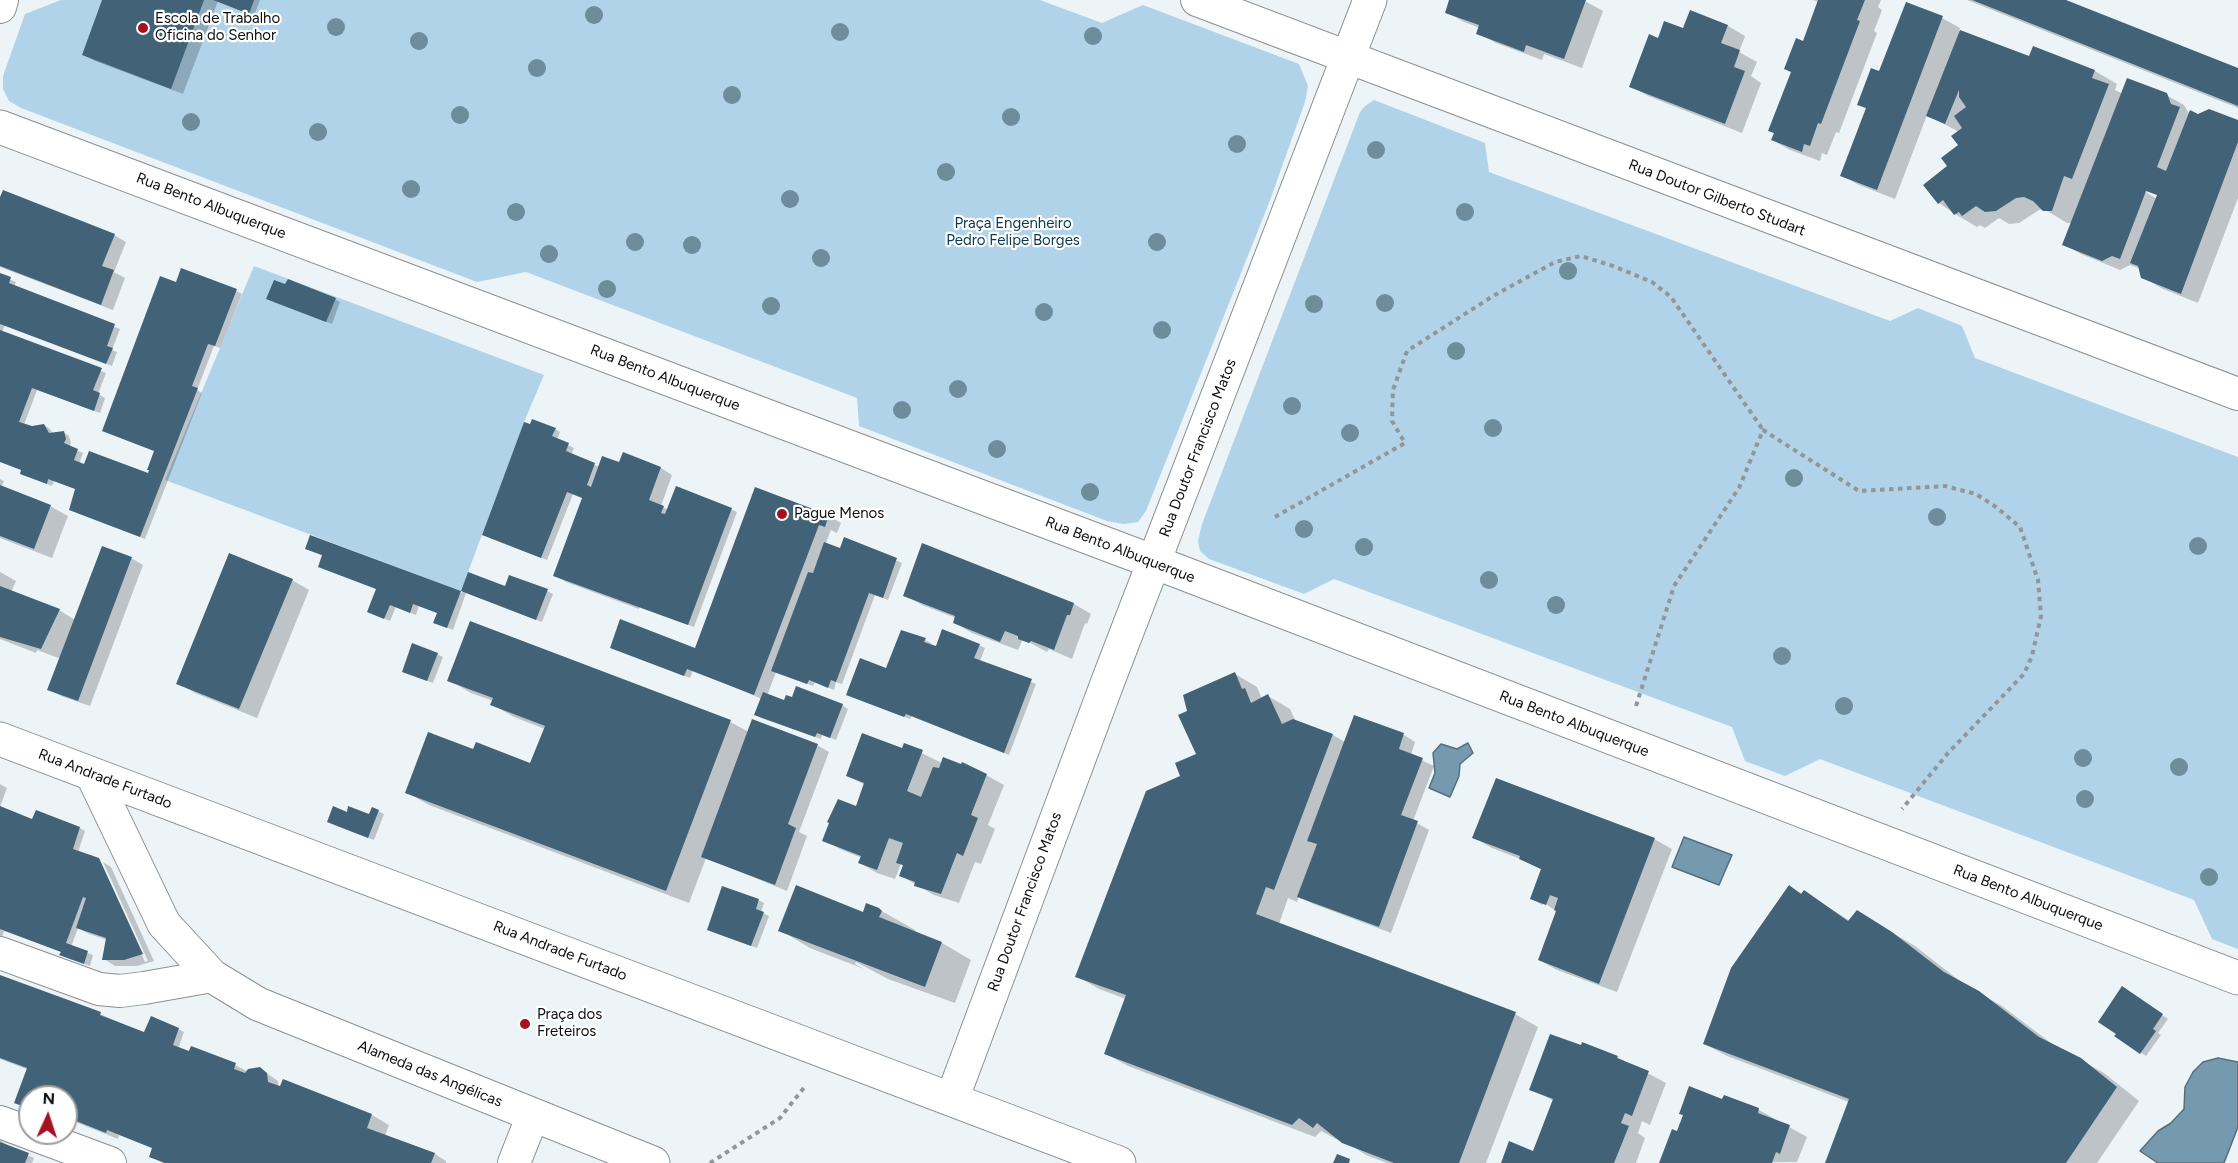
<!DOCTYPE html>
<html>
<head>
<meta charset="utf-8">
<style>
	body { margin:0 }
	#map { position:relative; width:2238px; height:1163px; overflow:hidden; background:#edf4f8; font-family:Figtree,sans-serif }
	canvas { display:block }
	.north { position:absolute; left:18px; top:1085px; width:60px; height:60px; box-sizing:border-box; background:#fff; border:2px solid #9d9e9f; border-radius:50%; rotate:3deg; font-size:16px; font-weight:700; line-height:24px; text-align:center; color:#0b0d0e }
	.north::after { content:''; display:block; margin:auto; width:21px; height:27px; background:#a7101e; clip-path:polygon(50% 0,100% 100%,50% 72%,0 100%) }
</style>
</head>
<body>
<div id="map">
<canvas width="2238" height="1163"></canvas>
<div class="north">N</div>
</div>
<script>
const c = document.querySelector('canvas').getContext('2d');
c.lineJoin = 'round';
function fillPath(path, color) { c.fillStyle = color; c.fill(path, 'evenodd'); }
const poly = rows => new Path2D(rows.map(r => 'M' + r).join(''));
function trace(path, color, width, dash) { c.strokeStyle = color; c.lineWidth = width; c.lineCap = dash ? 'butt' : 'round'; c.setLineDash(dash || []); c.stroke(path); }
function label(font, color, halo, rows, align = 'center') {
  c.font = font + ' Figtree,sans-serif'; c.lineWidth = 4.5; c.setLineDash([]); c.textBaseline = 'middle'; c.strokeStyle = halo; c.fillStyle = color; for (const [text, x, y, turn = 0] of rows) {
    c.save(); c.translate(x, y); c.rotate((+turn || 0) * Math.PI / 180); c.textAlign = isNaN(turn) ? turn : align; if (halo) c.strokeText(text, 0, 0); c.fillText(text, 0, 0); c.restore();
  }
}
const green = poly([
	[61,0,1040,0,1102,23,1143,5,1299,64,1308,86,1305,102,1269,203,1146,511,1138,522,1124,524,1107,521,859,426,857,398,526,272,477,282,21,108,9,101,3,89,3,76,25,14],
	[1374,100,1485,143,1489,172,1890,321,1918,308,1962,326,1975,358,2238,457,2238,949,2212,939,2194,900,1820,759,1785,776,1745,761,1732,727,1334,579,1304,594,1209,559,1200,551,1198,541,1202,524,1360,112,1365,106],
	[254,266,544,375,524,422,461,591,165,480]
]);
const water = poly([
	[1468,743,1473,753,1460,764,1459,776,1450,797,1429,788,1435,773,1433,753,1441,744,1457,749,1468,743],
	[1684,837,1732,855,1719,885,1672,867,1684,837],
	[2218,1058,2238,1062,2238,1127,2224,1163,2158,1163,2140,1151,2158,1131,2171,1123,2184,1109,2185,1087,2193,1072,2203,1062,2218,1058]
]);
const shadow = poly([
	[104,0,260,0,254,16,218,1,183,94,95,61,84,55],
	[1451,0,1583,0,1603,11,1582,68,1544,54,1542,60,1496,43,1478,33,1480,28,1464,22,1446,12],
	[1813,0,1881,0,1878,7,1882,10,1874,31,1877,33,1839,133,1836,132,1827,155,1822,153,1820,161,1790,150,1772,140,1818,2],
	[1967,0,2062,0,2238,69,2238,108],
	[1691,12,1728,26,1745,36,1739,52,1757,62,1751,76,1761,83,1742,133,1648,96,1631,86,1659,40,1684,30],
	[1942,18,1960,28,1959,31,2030,58,2034,48,2095,71,2117,84,2115,90,2123,94,2166,95,2184,105,2190,115,2238,121,2238,198,2198,303,2161,288,2143,277,2139,265,2138,268,2130,265,2120,270,2081,254,2064,244,2072,223,2067,223,2044,209,2039,210,2019,223,2009,224,1999,218,1985,228,1980,225,1977,227,1955,214,1939,203,1949,167,1960,145,1959,132,1927,115,1895,199,1859,185,1841,175,1867,109,1859,104,1880,73],
	[2140,186,2159,196,2157,199,2139,188],
	[0,201,114,235,126,242,114,272,125,278,113,310,0,267],
	[0,275,16,282,14,287,120,329,112,350,117,352,112,366,5,325,2,332,106,373,98,394,105,398,100,413,37,390,24,425,32,428,44,425,50,429,53,434,63,432,69,436,71,443,69,447,83,453,79,464,149,475,156,451,177,284,236,291,242,294,220,348,214,346,197,390,202,393,145,539,77,513,76,489,54,481,52,486,27,476,23,470,0,461],
	[335,299,340,302,332,324,274,302],
	[555,429,560,432,557,440,574,448,571,455,600,467,620,464,623,454,661,468,672,475,661,506,668,510,731,509,737,512,694,627,640,606,639,609,566,582,554,575,584,498,573,494,547,560,490,537],
	[0,479,4,481,1,488,50,506,68,516,52,558,0,538],
	[756,489,829,516,841,523,837,533,831,530,825,545,841,550,845,539,902,563,888,600,875,595,842,684,836,682,834,690,815,682,813,686,776,672,767,696,785,702,842,705,848,709,836,740,822,735,821,739,761,718,756,715,762,699,693,670,690,678,617,650,695,650],
	[311,537,462,593,469,574,506,588,547,591,553,594,542,622,466,593,453,630,440,625,438,613,419,605,416,615,396,607,390,621,368,612,378,589,323,556,307,549],
	[923,545,1074,604,1091,614,1087,624,1085,623,1072,659,1049,649,1047,652,1023,639,1018,650,972,633,955,623,956,618,922,605,905,595],
	[131,558,143,565,90,706,61,696,49,689,61,659,37,650,36,653,0,639,0,572,16,581,11,592,59,610,75,620],
	[292,580,309,590,257,718,195,693,178,683],
	[902,632,925,640,931,643,930,645,937,648,979,645,985,648,980,661,1036,684,1009,755,912,716,910,719,853,697,886,670],
	[437,654,443,657,433,683,409,674],
	[1235,674,1257,687,1262,699,1268,696,1290,709,1296,722,1333,735,1345,742,1355,717,1404,735,1415,742,1411,755,1434,766,1413,821,1429,830,1391,933,1311,903,1299,896,1297,902,1288,898,1279,924,1515,1014,1538,1027,1486,1163,1387,1163,1366,1155,1338,1137,1336,1139,1321,1131,1315,1137,1128,1066,1106,1054,1126,999,1099,989,1077,976,1182,776,1198,755,1188,712],
	[449,680,730,722,749,732,817,745,829,752,799,832,807,836,787,891,706,858,689,903,429,805,406,792,474,751,531,765,545,729,514,717,491,704,493,701,471,693],
	[905,745,942,763,986,775,1004,785,988,825,995,829,981,864,975,862,959,903,934,895,901,876,904,866,901,864,895,879,877,873,860,863,862,858,842,850,824,840,856,808,865,785,848,776,903,750],
	[0,784,7,788,0,807],
	[0,808,33,821,80,828,85,831,78,852,99,860,145,962,148,961,103,862,111,867,154,961,137,966,115,966,104,959,107,940,89,934,78,928,71,947,93,955,90,966,67,958,61,955,62,952,4,931,2,937,0,936],
	[378,811,384,814,374,840,334,825,348,814,370,816],
	[1474,838,1654,839,1672,849,1617,992,1557,970,1539,960,1558,912,1544,903,1542,905,1532,899,1542,870,1523,860,1492,848],
	[1790,887,1803,894,1804,892,1850,921,1879,925,1915,946,1965,985,2002,1006,2055,1046,2104,1073,2139,1101,2097,1163,1826,1163,1849,1102,1727,1056,1705,1044],
	[758,900,764,903,761,912,769,916,757,948,715,933],
	[878,909,915,930,917,934,942,943,971,960,955,1003,888,979,856,962,855,964,864,969,810,948,780,930],
	[0,977,100,1014,144,1033,178,1029,184,1032,178,1049,235,1065,247,1071,259,1068,278,1081,279,1092,283,1081,372,1115,389,1125,385,1136,435,1154,446,1161,446,1163,163,1163,151,1156,154,1149,119,1135,118,1139,73,1121,71,1126,66,1124,66,1097,30,1097,30,1110,16,1102,29,1070,0,1059],
	[2128,991,2168,1019,2158,1033,2161,1035,2146,1056,2116,1036],
	[1617,1057,1666,1083,1650,1125,1642,1121,1638,1133,1645,1138,1636,1163,1503,1163,1534,1153,1554,1101,1531,1089],
	[1725,1097,1759,1110,1807,1137,1797,1162,1661,1163,1678,1134,1723,1101],
	[0,1140,11,1148,34,1158,32,1163,0,1163]
]);
const building = poly([
	[102,0,204,0,171,89,82,55],
	[213,0,254,0,249,14],
	[1449,0,1586,0,1564,59,1526,45,1524,52,1476,34,1479,25,1445,13],
	[1818,0,1865,0,1857,20,1860,21,1821,124,1818,123,1810,146,1804,144,1802,152,1771,140,1774,133,1768,131,1791,72,1784,69,1796,38,1803,41],
	[1972,0,2066,0,2238,68,2238,106],
	[1906,2,1943,16,1877,190,1840,176,1866,108,1857,105,1871,68,1879,71],
	[1690,10,1728,25,1721,43,1740,50,1734,67,1745,71,1725,124,1629,87,1649,34,1658,38,1664,21,1683,28],
	[1960,30,2029,56,2033,46,2095,70,2092,78,2109,84,2072,179,2064,176,2052,211,2043,211,2033,201,2024,197,2016,198,1996,211,1985,212,1976,206,1962,216,1959,212,1954,215,1943,200,1938,204,1923,185,1947,166,1941,158,1958,145,1951,136,1962,128,1954,116,1966,107,1959,97,1959,90,1945,124,1926,116],
	[2127,78,2167,93,2171,104,2180,107,2157,167,2166,171,2190,110,2198,114,2209,109,2238,120,2238,142,2181,294,2141,278,2138,266,2130,263,2157,195,2146,191,2120,259,2112,256,2102,261,2062,245],
	[3,190,115,234,102,266,114,270,101,305,0,266,0,197],
	[181,268,237,289,215,346,208,344,192,386,198,388,140,537,69,510,75,489,48,479,47,484,20,474,21,470,0,462,0,330,102,368,93,390,100,393,94,411,32,388,19,422,32,426,44,424,49,433,64,431,66,439,64,443,78,449,74,460,84,464,89,451,148,473,149,470,147,470,154,451,102,431,160,276,176,282],
	[0,273,11,277,9,283,115,324,107,346,113,348,106,364,0,324],
	[288,279,336,298,326,322,266,299,274,280,285,284],
	[532,419,556,428,552,436,569,443,566,451,595,463,587,485,591,487,602,456,619,462,623,452,661,467,649,500,664,506,661,513,665,514,676,486,732,508,688,625,553,576,582,498,567,492,541,558,482,535,524,422,530,424],
	[0,485,51,505,34,549,0,536],
	[755,487,829,515,825,527,819,525,754,695,687,669,684,676,610,648,620,619,695,648],
	[310,535,461,591,468,572,505,586,509,575,548,589,536,620,461,591,447,628,433,623,437,613,413,604,410,613,390,605,384,619,367,612,376,589,318,567,322,555,305,549],
	[844,537,897,558,883,598,869,593,836,682,831,680,828,688,809,680,807,684,771,671,808,572,813,573,824,542,840,548],
	[922,543,1074,603,1070,615,1067,615,1054,650,1031,641,1029,643,1018,639,1018,636,1005,631,1000,642,953,623,955,616,903,596],
	[102,546,132,557,78,701,47,690],
	[229,553,293,579,239,709,176,684],
	[0,586,60,609,41,649,0,637],
	[470,621,731,720,666,891,405,793,428,732,473,749,476,742,530,763,545,726,490,705,493,698,447,681],
	[942,629,980,644,974,658,1032,679,1004,753,906,714,904,717,846,695,860,658,886,668,901,630,926,638,924,642,936,646],
	[412,643,438,653,427,681,402,672],
	[1235,672,1242,689,1245,688,1251,703,1268,694,1282,724,1293,719,1333,734,1274,890,1266,887,1256,914,1516,1012,1459,1163,1394,1163,1342,1143,1317,1123,1313,1128,1299,1118,1292,1125,1104,1054,1126,995,1075,977,1146,791,1180,776,1175,763,1196,754,1178,715,1187,711,1183,695],
	[796,686,843,704,830,738,817,733,815,737,754,715,763,692,784,700,786,695,792,697],
	[1354,715,1404,733,1399,749,1423,758,1401,815,1418,821,1379,927,1297,897,1317,844,1307,841],
	[752,719,818,744,788,824,796,828,775,885,701,857],
	[862,733,902,748,904,743,923,750,907,791,921,797,933,767,939,768,943,757,961,764,962,762,987,774,971,815,978,818,963,856,957,853,941,894,914,886,915,882,899,876,903,865,896,863,903,843,889,838,877,870,858,863,861,856,822,841,829,823,827,822,830,816,838,799,856,806,864,783,846,776],
	[1496,778,1655,838,1599,984,1538,960,1556,911,1554,910,1558,898,1550,895,1546,905,1530,899,1541,869,1519,859,1520,856,1472,838],
	[0,806,32,819,36,810,80,827,73,849,99,858,143,954,124,960,102,960,106,938,76,928,86,898,83,897,66,943,88,951,84,964,59,955,61,952,0,929],
	[333,806,347,812,348,806,369,814,372,807,379,810,368,838,327,822],
	[796,885,863,912,866,903,879,908,882,911,879,917,942,942,925,987,778,931],
	[1789,885,1801,894,1804,890,1848,921,1857,910,1892,932,1944,972,1979,991,2039,1037,2081,1058,2117,1087,2066,1163,1825,1163,1849,1099,1703,1044,1731,968],
	[722,886,759,899,756,909,764,912,751,946,707,930],
	[0,975,101,1012,100,1015,144,1032,151,1016,179,1028,173,1045,189,1051,191,1046,236,1063,234,1069,245,1073,248,1069,260,1067,267,1073,268,1082,280,1086,283,1079,372,1114,367,1128,435,1153,431,1163,165,1163,149,1157,152,1148,107,1130,106,1133,66,1117,66,1097,30,1097,30,1109,14,1103,27,1068,0,1058],
	[2122,986,2163,1014,2153,1029,2156,1031,2140,1054,2114,1036,2116,1034,2098,1022],
	[1550,1034,1581,1045,1582,1042,1618,1056,1617,1058,1649,1071,1632,1116,1625,1113,1621,1123,1629,1126,1614,1163,1501,1163,1509,1141,1533,1151,1553,1099,1529,1090],
	[1689,1086,1722,1099,1724,1095,1759,1108,1758,1113,1790,1125,1780,1154,1776,1152,1772,1163,1659,1163,1672,1129,1677,1131,1683,1115,1679,1114],
	[0,1142,29,1153,25,1163,0,1163],
	[1337,1154,1350,1159,1349,1163,1333,1163]
]);
const path = poly([
	[1275,517,1405,443,1392,421,1393,390,1407,351,1493,296,1555,262,1581,256,1613,266,1652,282,1671,297,1763,430],
	[1636,706,1674,586,1739,488,1763,430,1859,491,1945,486,1976,494,1996,507,2020,527,2038,580,2041,616,2032,656,2024,674,1948,753,1902,809],
	[710,1163,780,1118,806,1085]
]);
const street = poly([
	[1197,0,2238,394],
	[0,7,2,0],
	[0,953,99,989,120,991,144,988,212,976],
	[0,1122,110,1163],
	[514,1163,533,1115]
]);
const secondary = poly([
	[0,127,1154,562,2238,978],
	[0,739,1119,1163],
	[92,774,164,924,212,976,258,1004,653,1163],
	[952,1099,1108,681,1370,0]
]);
const trees = [
	[594,15],
	[336,27],
	[840,32],
	[1093,36],
	[419,41],
	[537,68],
	[732,95],
	[460,115],
	[1011,117],
	[191,122],
	[318,132],
	[1237,144],
	[1376,150],
	[946,172],
	[411,189],
	[790,199],
	[516,212],
	[1465,212],
	[635,242],
	[1157,242],
	[692,245],
	[549,254],
	[821,258],
	[1568,271],
	[607,289],
	[1385,303],
	[1314,304],
	[771,306],
	[1044,312],
	[1162,330],
	[1456,351],
	[958,389],
	[1292,406],
	[902,410],
	[1493,428],
	[1350,433],
	[997,449],
	[1794,478],
	[1090,492],
	[1937,517],
	[1304,529],
	[2198,546],
	[1364,547],
	[1489,580],
	[1556,605],
	[1782,656],
	[1844,706],
	[2083,758],
	[2179,767],
	[2085,799],
	[2209,877]
];
const markers = [
	[143,28,6,"#a7101e"],
	[782,514,6,"#a7101e"],
	[525,1024,6,"#a7101e"]
];
const poiNames = [
	["Escola de Trabalho",155,19],
	["Oficina do Senhor",155,36],
	["Pague Menos",794,514],
	["Praça dos",537,1015],
	["Freteiros",537,1032]
];
const streetNames = [
	["Rua Doutor Gilberto Studart",1717,198,21],
	["Rua Bento Albuquerque",211,206,21],
	["Rua Bento Albuquerque",665,378,21],
	["Rua Doutor Francisco Matos",1198,448,-69],
	["Rua Bento Albuquerque",1120,550,21],
	["Rua Bento Albuquerque",1574,724,21],
	["Rua Andrade Furtado",105,779,21],
	["Rua Bento Albuquerque",2028,898,21],
	["Rua Doutor Francisco Matos",1025,902,-70],
	["Rua Andrade Furtado",560,951,21],
	["Alameda das Angélicas",430,1074,22]
];
const parkNames = [
	["Praça Engenheiro",1013,224],
	["Pedro Felipe Borges",1013,241]
];
fillPath(green, '#b0d3e9');
fillPath(water, '#7599ae');
trace(water, '#556f7e', 1.5);
fillPath(shadow, '#0003');
fillPath(building, '#426377');
trace(street, '#8a8f93', 34);
trace(secondary, '#8a8f93', 35);
trace(path, '#919699', 4, [4.5, 4.5]);
trace(street, '#fff', 32);
trace(secondary, '#fff', 33);
c.fillStyle = '#6e8d9c';
for (const [x, y] of trees) { c.beginPath(); c.arc(x, y, 9, 0, 2 * Math.PI); c.fill(); }
for (const [x, y, r, color] of markers) { const dot = new Path2D(); dot.arc(x, y, r, 0, 2 * Math.PI); c.fillStyle = color; c.fill(dot); trace(dot, '#fff', 2); }
label('15px', '#0b0d0e', '#fff', poiNames, 'left');
label('15px', '#0b0d0e', '#fff', streetNames);
label('15px', '#073950', '#fff', parkNames);
</script>
</body>
</html>
